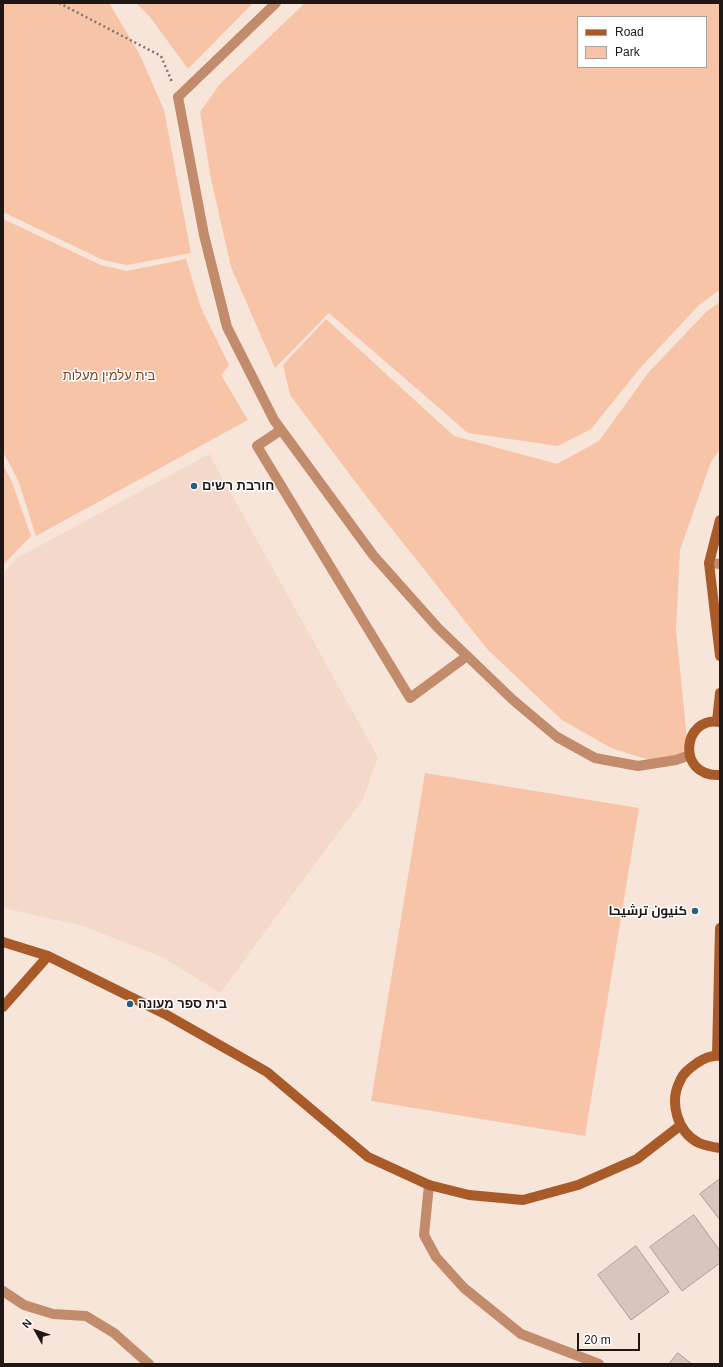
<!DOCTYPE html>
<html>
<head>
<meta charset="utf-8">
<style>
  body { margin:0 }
  #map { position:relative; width:723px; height:1367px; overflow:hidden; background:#f8e5da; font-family:Helvetica,sans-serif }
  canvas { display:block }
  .frame { position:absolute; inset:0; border:4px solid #1e1714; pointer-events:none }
  .legend { position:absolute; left:577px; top:16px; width:130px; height:52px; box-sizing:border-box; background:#fff; border:1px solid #a5a2a1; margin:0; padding:5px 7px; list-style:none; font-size:12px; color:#1e1714 }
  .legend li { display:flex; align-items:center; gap:8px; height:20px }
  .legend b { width:20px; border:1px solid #a5a2a1 }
  .north { position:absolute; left:16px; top:1311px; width:40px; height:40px; -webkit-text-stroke:3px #fff; paint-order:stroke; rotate:310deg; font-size:11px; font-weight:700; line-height:16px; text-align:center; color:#1e1714 }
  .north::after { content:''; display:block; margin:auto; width:14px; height:18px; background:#1e1714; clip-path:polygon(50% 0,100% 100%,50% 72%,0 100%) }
  .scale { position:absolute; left:577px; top:1333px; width:63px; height:18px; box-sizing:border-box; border:2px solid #1e1714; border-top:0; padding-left:5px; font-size:12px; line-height:14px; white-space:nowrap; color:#1e1714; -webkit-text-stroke:3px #fff; paint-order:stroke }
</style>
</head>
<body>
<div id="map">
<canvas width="723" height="1367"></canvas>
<div class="frame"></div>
<ul class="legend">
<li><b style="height:5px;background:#a85b29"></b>Road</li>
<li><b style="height:11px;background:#f7c4a8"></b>Park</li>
</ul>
<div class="north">N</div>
<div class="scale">20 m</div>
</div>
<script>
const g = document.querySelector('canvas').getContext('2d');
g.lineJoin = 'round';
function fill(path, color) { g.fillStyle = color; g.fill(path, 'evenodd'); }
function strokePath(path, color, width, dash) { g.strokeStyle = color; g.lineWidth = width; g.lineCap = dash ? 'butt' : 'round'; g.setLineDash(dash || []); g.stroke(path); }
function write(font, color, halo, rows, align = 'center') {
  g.font = font + ' Helvetica,Cairo,Heebo,sans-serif'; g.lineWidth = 3; g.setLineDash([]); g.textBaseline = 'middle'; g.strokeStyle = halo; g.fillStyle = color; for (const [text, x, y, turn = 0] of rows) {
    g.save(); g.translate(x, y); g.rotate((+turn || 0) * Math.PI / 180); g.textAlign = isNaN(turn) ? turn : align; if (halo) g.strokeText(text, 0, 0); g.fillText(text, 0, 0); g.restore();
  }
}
const built = new Path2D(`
  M209 454 378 757 363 799 220 993 164 958 83 926 3 908V574L17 558Z`);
const green = new Path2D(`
  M3 3H109L139 53 164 110 191 253 127 265 103 260 3 212Z
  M136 3H253L188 69 150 17Z
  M305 3H720V200L719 201 720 202V290L700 304 641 367 591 429 558 446 468 433 329 313 275 368 231 267 211 179 200 112 220 84ZM578 17H706V67H578Z
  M3 219 101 265 127 271 186 259 201 308 229 365 221 375 248 420 36 536 18 480 3 452Z
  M720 302V449L711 462 680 550 676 630 687 739 682 756 656 762 611 748 562 720 488 650 369 500 290 395 283 365 326 319 454 436 557 464 599 441 648 373 706 312Z
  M3 465 12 482 31 536 3 565Z
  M425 773 639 808 585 1136 371 1101Z`);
const building = new Path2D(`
  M720 1179V1220L700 1194Z
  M694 1215 720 1251V1263L682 1291 650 1247Z
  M636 1246 669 1292 631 1320 598 1275Z
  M678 1353 692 1364H669Z`);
const path = new Path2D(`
  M59 3 161 56 172 82`);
const lane = new Path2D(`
  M178 97 276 3
  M281 430 257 446 410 698 467 656
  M709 563 720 564
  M3 1291 24 1305 53 1314 86 1316 114 1333 149 1364`);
const street = new Path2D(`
  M178 97 204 235 227 327 274 420 373 555 438 628 513 700 557 737 595 758 638 766 676 760 690 755
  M429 1185 424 1235 436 1257 464 1288 521 1334 599 1364`);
const secondary = new Path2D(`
  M720 520 709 563 720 656
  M717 721 720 693
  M720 722C683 715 675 777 720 775
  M3 942 48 956 165 1014 267 1072 368 1157 429 1185 469 1195 523 1200 578 1185 637 1159 681 1125
  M3 1007 48 956
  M717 1055 720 928
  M720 1056C712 1055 703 1059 697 1063 690 1068 683 1073 680 1081 669 1102 677 1132 699 1143 706 1146 713 1147 720 1148`);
const markers = [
  [194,486,4,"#27607a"],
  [695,911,4,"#27607a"],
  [130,1004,4,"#27607a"]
];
const parkNames = [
  ["בית עלמין מעלות",109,376]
];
const poiNames = [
  ["חורבת רשים",202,486],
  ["كنيون ترشيحا",687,911,"right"],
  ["בית ספר מעונה",138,1004]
];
fill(built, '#f4d9cb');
fill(green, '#f7c4a8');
fill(building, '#d8c5bb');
strokePath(building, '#af9d93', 1);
strokePath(path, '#81756e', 2.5, [2, 3]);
strokePath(lane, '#c18b6c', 10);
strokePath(street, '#c18b6c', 10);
strokePath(secondary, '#a85b29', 10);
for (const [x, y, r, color] of markers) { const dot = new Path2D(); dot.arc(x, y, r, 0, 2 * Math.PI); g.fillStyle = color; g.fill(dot); strokePath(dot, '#fff', 1.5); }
write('13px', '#76411f', '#fff', parkNames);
write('bold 13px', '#1e1714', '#fff', poiNames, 'left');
</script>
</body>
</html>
